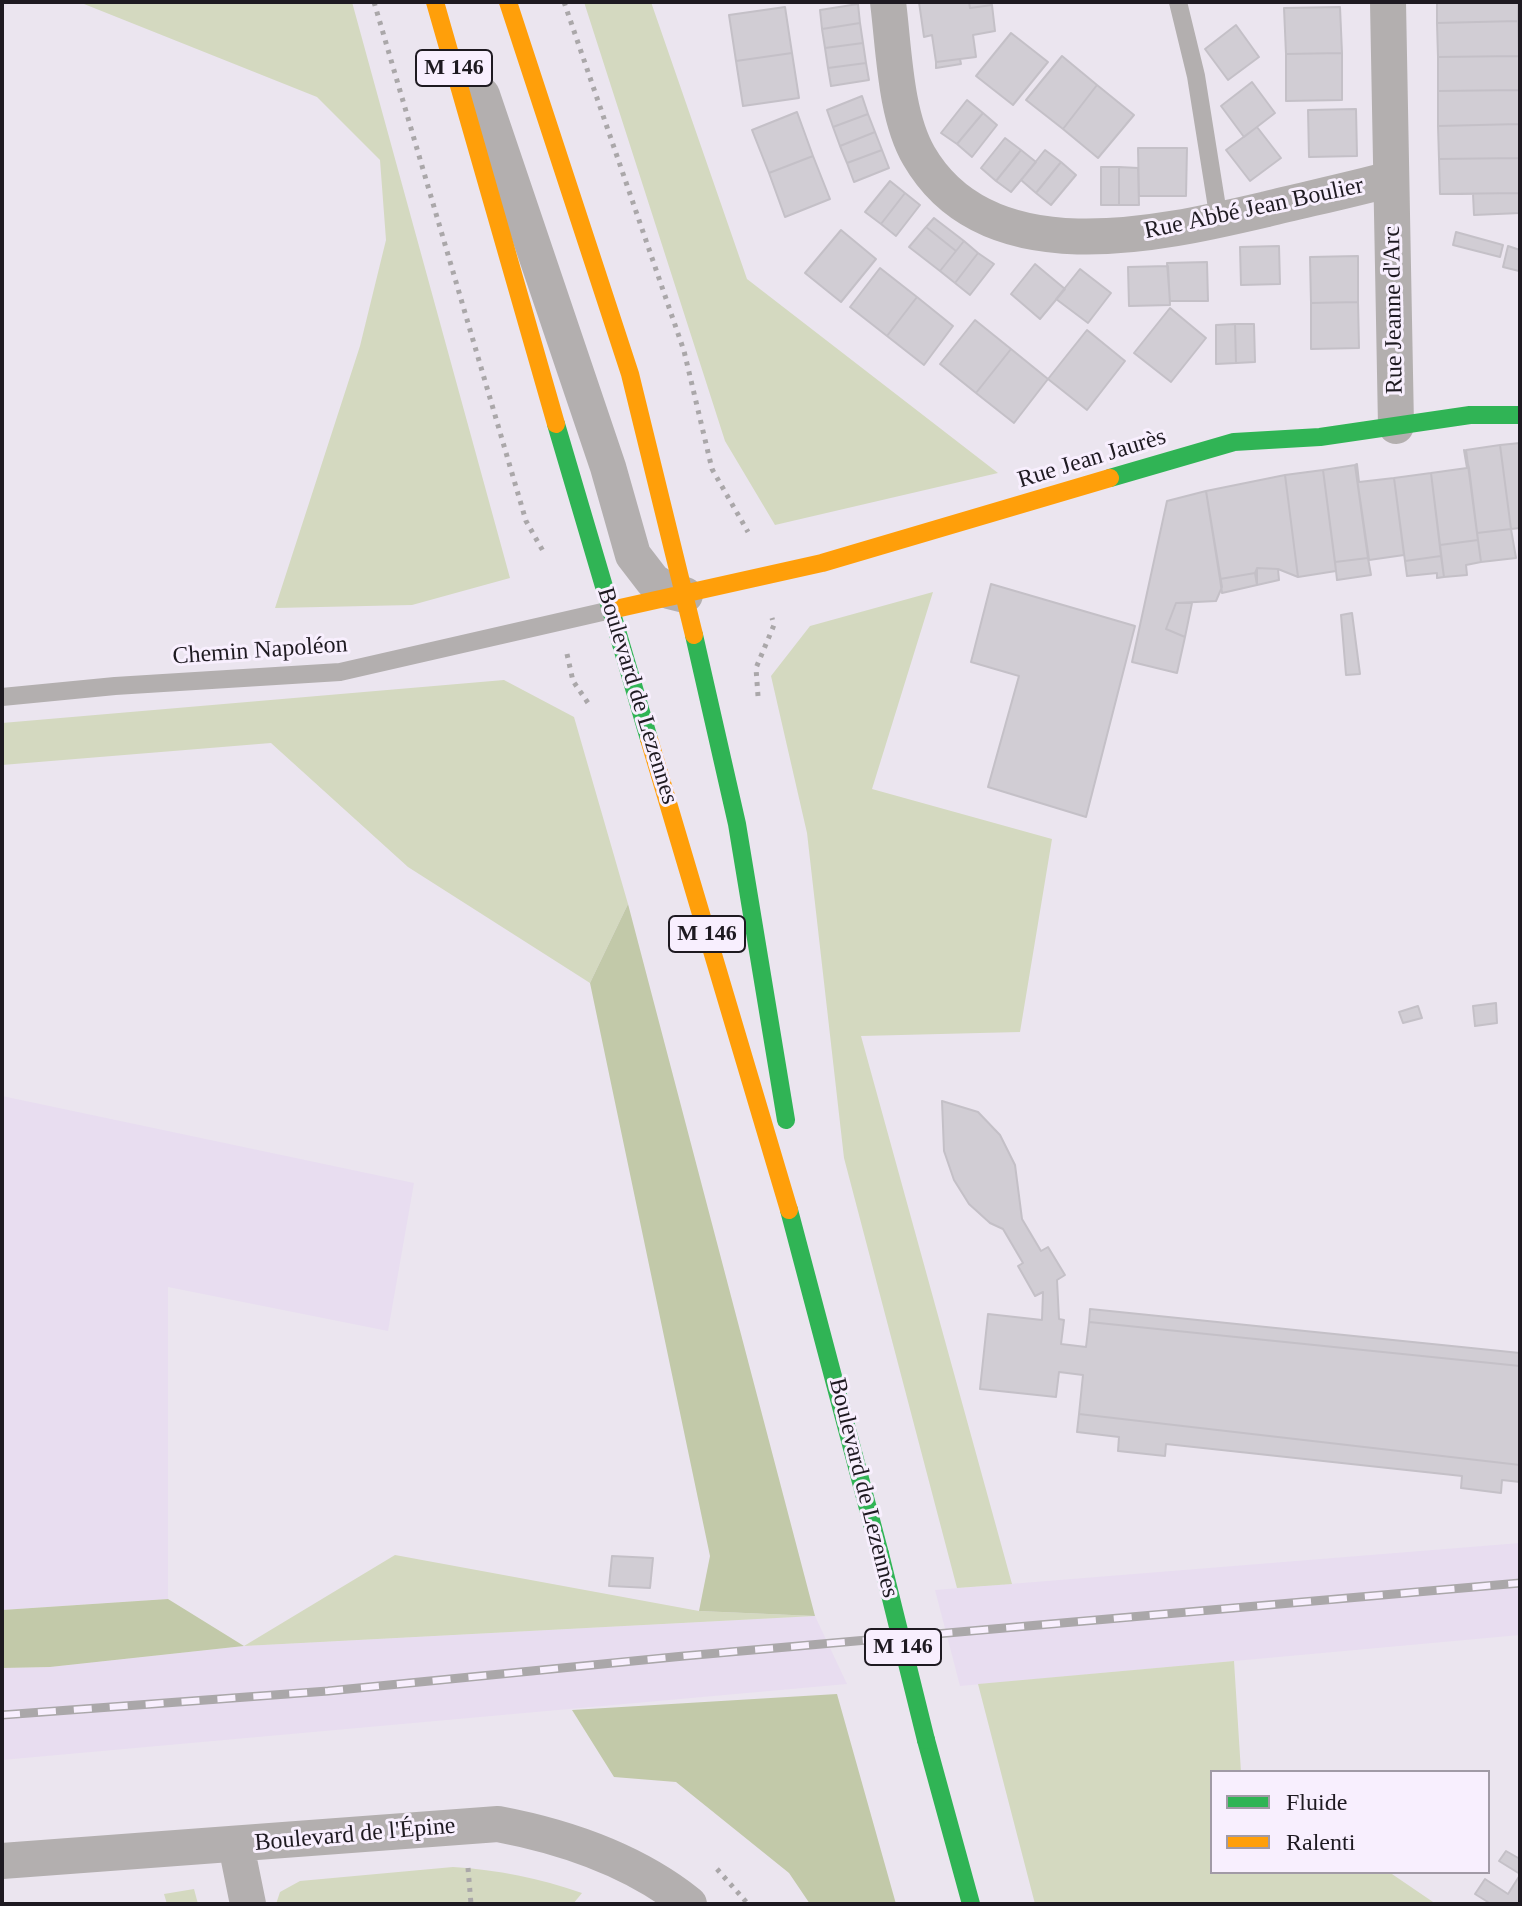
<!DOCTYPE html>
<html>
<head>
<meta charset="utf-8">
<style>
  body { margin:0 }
  #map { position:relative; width:1522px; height:1906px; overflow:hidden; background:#ebe5ef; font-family:"Times New Roman",serif }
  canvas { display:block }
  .frame { position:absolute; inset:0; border:4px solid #1e1a21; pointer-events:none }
  .legend { position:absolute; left:1210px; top:1770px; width:280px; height:104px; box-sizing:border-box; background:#f8effe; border:2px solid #a19aa6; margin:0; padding:10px 14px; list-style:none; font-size:24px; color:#1e1a21 }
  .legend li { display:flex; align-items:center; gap:16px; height:40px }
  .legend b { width:40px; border:2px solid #a19aa6 }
</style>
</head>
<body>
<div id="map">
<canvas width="1522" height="1906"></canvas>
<div class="frame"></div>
<ul class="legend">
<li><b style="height:10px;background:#30b455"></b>Fluide</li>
<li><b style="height:10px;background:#ff9f0a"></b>Ralenti</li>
</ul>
</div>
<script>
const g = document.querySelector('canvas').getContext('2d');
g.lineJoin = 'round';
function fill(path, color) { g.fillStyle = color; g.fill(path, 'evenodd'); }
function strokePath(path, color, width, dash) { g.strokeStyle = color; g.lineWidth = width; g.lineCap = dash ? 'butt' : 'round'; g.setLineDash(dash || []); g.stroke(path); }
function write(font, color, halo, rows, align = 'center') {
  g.font = font + ' "Times New Roman",serif'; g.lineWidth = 6; g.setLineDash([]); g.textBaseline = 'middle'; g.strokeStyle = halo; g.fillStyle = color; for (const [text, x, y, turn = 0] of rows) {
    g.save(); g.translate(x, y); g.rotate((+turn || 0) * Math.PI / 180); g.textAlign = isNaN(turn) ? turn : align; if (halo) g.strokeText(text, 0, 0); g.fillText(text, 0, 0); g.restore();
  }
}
const built = new Path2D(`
  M2 1096 414 1183 388 1331 168 1287V1599L2 1610Z
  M1520 1543V1635L960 1686 935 1590Z
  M815 1616 847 1684 2 1760V1668L50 1667 244 1646Z`);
const green = new Path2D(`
  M79 2H352L510 578 412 605 275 608 360 346 386 240 380 160 317 97Z
  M584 2H651L747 279 998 473 775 525 725 441Z
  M933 592 872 789 1052 839 1020 1032 861 1036 1012 1584 957 1588 844 1158 807 833 771 676 810 626Z
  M504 680 574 717 628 904 590 983 408 867 271 743 2 765V723Z
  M395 1555 699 1611 815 1616 244 1646Z
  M1234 1661 1241 1772H1212V1872H1389L1436 1904H1035L978 1684Z
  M453 1867C498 1870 539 1878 582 1893L573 1904H276L280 1892 300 1881Z
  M194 1889 198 1904H167L164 1894Z`);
const forest = new Path2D(`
  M628 904 815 1616 699 1611 710 1556 590 983Z
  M168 1599 244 1646 50 1667 2 1668V1610Z
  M837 1694 896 1904H810L789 1873 676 1782 614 1777 572 1710Z`);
const building = new Path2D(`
  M919 2H969L970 8 992 5 995 31 973 35 976 57 936 62 932 35 924 37Z
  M969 2H991L992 5 970 8Z
  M1437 2H1518V21L1437 23Z
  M858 4 860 23 822 29 820 10Z
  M785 7 792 53 736 61 729 15Z
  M1340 7 1342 53 1286 54 1284 8Z
  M1518 21 1519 56 1438 57 1437 23Z
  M860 23 863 43 825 48 822 29Z
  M1236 25 1259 57 1228 80 1205 49Z
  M1011 33 1048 62 1013 105 976 76Z
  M863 43 866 63 828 68 825 48Z
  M792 53 799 98 743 106 736 61Z
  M1342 53V100L1286 101V54Z
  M1062 56 1097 85 1063 129 1026 100Z
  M1519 56 1520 90 1438 91V57Z
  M960 59 961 64 936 68V62Z
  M866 63 869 80 831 86 828 68Z
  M1252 82 1275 113 1244 137 1221 106Z
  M1097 85 1134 115 1098 158 1063 129Z
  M1520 90V124L1438 126V91Z
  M862 96 868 114 833 127 827 110Z
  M967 100 983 113 957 144 941 133Z
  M1356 109 1357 156 1309 157 1308 110Z
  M797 112 813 156 769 173 752 130Z
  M983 113 997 125 972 157 957 144Z
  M868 114 875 132 840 146 833 127Z
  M1520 124V158L1439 159 1438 126Z
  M1257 127 1281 158 1250 181 1226 150Z
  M875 132 882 150 847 163 840 146Z
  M1005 138 1021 150 996 181 981 168Z
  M1138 148H1187L1186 196H1139Z
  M882 150 889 168 854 182 847 163Z
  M1021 150 1036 162 1011 192 996 181Z
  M1045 150 1061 162 1036 193 1021 180Z
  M813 156 830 199 785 217 769 173Z
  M1520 158V193L1440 194 1439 159Z
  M1061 162 1076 175 1051 205 1036 193Z
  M1101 167H1119V205H1101Z
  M1119 167 1138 168 1139 205H1119Z
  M890 181 905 193 881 224 865 212Z
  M905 193 920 205 896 236 881 224Z
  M1520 193V213L1474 215 1473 194H1440Z
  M934 218 964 241 956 251 926 227Z
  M926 227 956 251 940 271 909 247Z
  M841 230 876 259 841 302 805 273Z
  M1456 232 1503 245 1500 257 1453 245Z
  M964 241 978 253 955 283 940 271Z
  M1279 246 1280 284 1241 285 1240 247Z
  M1508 246 1520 250 1519 271 1503 267Z
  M978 253 994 264 970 295 955 283Z
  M1358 256V302L1311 303 1310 257Z
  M1207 262 1208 301H1170L1167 263Z
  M1035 264 1065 289 1040 319 1011 294Z
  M1168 266 1170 305 1129 306 1128 267Z
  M880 268 917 297 887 336 850 307Z
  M1080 269 1111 293 1088 323 1056 299Z
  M917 297 953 326 924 365 887 336Z
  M1358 302 1359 348 1311 349V303Z
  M1170 308 1206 338 1171 382 1134 353Z
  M975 320 1011 349 976 393 940 364Z
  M1235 324H1254L1255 362 1236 363Z
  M1235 324 1236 363 1216 364V325Z
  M1087 330 1125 361 1087 410 1048 379Z
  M1011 349 1048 379 1014 423 976 393Z
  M1520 443V528L1511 529 1500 445Z
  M1500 445 1511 529 1477 533 1466 450Z
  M1464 450 1469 468 1478 540 1440 545 1431 473 1467 468Z
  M1357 464 1359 482 1394 478 1404 555 1369 560 1355 465Z
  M1355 465 1368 558 1335 562 1323 470Z
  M1323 470 1336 571 1298 577 1285 475Z
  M1431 473 1441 556 1405 561 1394 478Z
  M1285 475 1298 577 1278 569 1257 568 1255 573 1220 579 1206 491Z
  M1206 491 1222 587 1216 601 1176 603 1166 629 1185 637 1177 673 1132 662 1167 501Z
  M1511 529 1516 558 1481 562 1477 533Z
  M1478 540 1481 562 1466 565 1467 575 1444 577 1440 545Z
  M1441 556 1444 577 1437 578V573L1407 576 1405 561Z
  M1368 558 1371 575 1337 580 1335 562Z
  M1257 568 1278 569 1279 580 1257 585Z
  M1255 573 1257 585 1222 593 1220 579Z
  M991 584 1135 626 1086 817 988 787 1019 676 971 662Z
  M1176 603H1192L1185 637 1166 629Z
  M1352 613 1360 674 1346 675 1341 615Z
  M1496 1003 1497 1023 1475 1026 1473 1006Z
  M1418 1006 1422 1018 1403 1023 1399 1012Z
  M942 1101 978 1112 1000 1135 1015 1165 1022 1219 1041 1251 1048 1247 1065 1275 1057 1280 1059 1319 1064 1320 1061 1344 1086 1347 1089 1322 1520 1366V1465L1079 1414 1083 1375 1059 1372 1056 1397 980 1389 988 1314 1042 1320 1043 1292 1035 1296 1018 1266 1023 1263 1003 1229 990 1223 969 1204 954 1180 944 1151Z
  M1090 1309 1520 1353V1366L1089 1322Z
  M1079 1414 1520 1465V1482L1502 1480 1501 1493 1461 1488 1462 1476 1166 1444 1165 1456 1118 1451 1119 1437 1077 1432Z
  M612 1556 653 1558 650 1588 609 1586Z
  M1506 1851 1520 1859V1874L1499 1861Z
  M1520 1875V1904H1491L1475 1894 1485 1879 1508 1894Z`);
const path = new Path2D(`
  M374 2 526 521 543 551
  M564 2 684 351 712 469 748 532
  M567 654 573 681 588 703
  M758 696 756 668 774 625 772 618
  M468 1868 471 1904
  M717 1869 748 1904`);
const lane = new Path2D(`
  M1178 2 1196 76 1219 220
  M2 697 115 686 340 672 611 610`);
const street = new Path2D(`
  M888 2C894 49 895 115 919 156 988 275 1160 234 1267 209 1308 199 1350 190 1391 179
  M1388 2 1396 426
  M482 95 608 467 633 555 653 581 669 591 685 595
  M236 1845 248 1904
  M2 1861 498 1824C567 1837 634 1860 689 1904`);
const fast = new Path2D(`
  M556 424 649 739
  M1110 478 1234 442 1320 437 1470 415H1520
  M694 635 737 824 786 1120
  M789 1210 880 1554
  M926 1740 971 1904`);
const slow = new Path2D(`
  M435 2 556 424
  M508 2 630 374 694 635
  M611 610 822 563 1110 478
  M649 739 789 1210`);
const rail = new Path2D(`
  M2 1715 328 1691 684 1656 1520 1583`);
const fastBridge = new Path2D(`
  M880 1554 926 1740`);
const shields = [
  [454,68,76],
  [707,934,76],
  [903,1647,76]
];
const shieldNames = [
  ["M 146",454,68],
  ["M 146",707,934],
  ["M 146",903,1647]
];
const streetNames = [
  ["Rue Abbé Jean Boulier",1254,209,-12],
  ["Rue Jeanne d'Arc",1394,310,-91],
  ["Rue Jean Jaurès",1092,459,-17],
  ["Chemin Napoléon",260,651,-4],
  ["Boulevard de Lezennes",637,696,73],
  ["Boulevard de Lezennes",863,1488,76],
  ["Boulevard de l'Épine",355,1835,-5]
];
fill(built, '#e8ddf0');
fill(green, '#d4d9c0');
fill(forest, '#c2c9a9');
fill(building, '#d1cdd4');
strokePath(building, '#c4c0c7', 2);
strokePath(path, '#aaa7a9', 5, [4, 6]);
strokePath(lane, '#b3afaf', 18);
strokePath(street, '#b3afaf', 36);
strokePath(fast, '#30b455', 18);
strokePath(slow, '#ff9f0a', 18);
strokePath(rail, '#aaa7a9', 9);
strokePath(rail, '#f8effe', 6, [18]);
strokePath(fastBridge, '#30b455', 18);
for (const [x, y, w] of shields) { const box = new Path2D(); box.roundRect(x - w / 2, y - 18, w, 36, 6); g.fillStyle = '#f8effe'; g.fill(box); strokePath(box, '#1e1a21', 2); }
write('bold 22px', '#1e1a21', null, shieldNames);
write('24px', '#1e1a21', '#f8effe', streetNames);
</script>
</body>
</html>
